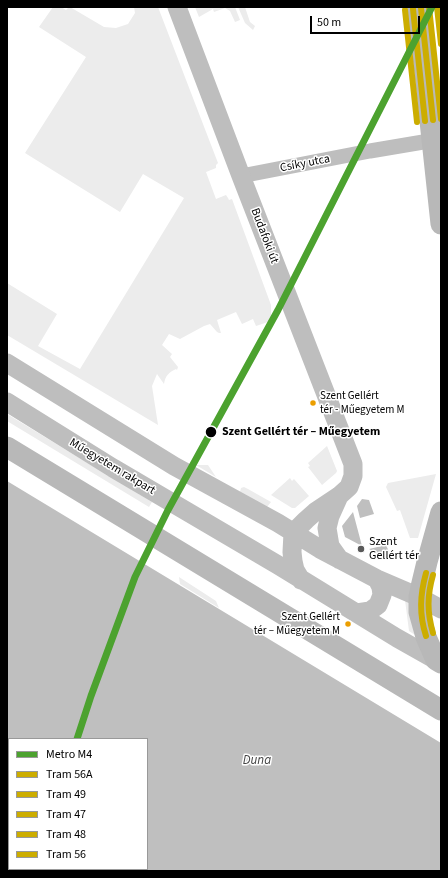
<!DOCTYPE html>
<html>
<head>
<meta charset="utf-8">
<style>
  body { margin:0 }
  #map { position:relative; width:448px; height:878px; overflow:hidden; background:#fff; font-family:"Source Sans 3",sans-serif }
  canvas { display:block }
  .frame { position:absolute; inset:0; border:8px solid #000; pointer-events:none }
  .legend { position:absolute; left:8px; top:738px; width:140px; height:132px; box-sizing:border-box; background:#fff; border:1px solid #999; margin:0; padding:5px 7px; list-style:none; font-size:12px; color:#000 }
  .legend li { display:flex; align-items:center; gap:8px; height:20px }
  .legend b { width:20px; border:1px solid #999 }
  .scale { position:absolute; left:310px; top:16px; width:110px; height:18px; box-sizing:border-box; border:2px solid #000; border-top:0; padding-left:5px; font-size:12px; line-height:14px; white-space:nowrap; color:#000; -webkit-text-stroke:3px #fff; paint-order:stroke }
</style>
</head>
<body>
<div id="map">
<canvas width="448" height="878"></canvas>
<div class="frame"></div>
<ul class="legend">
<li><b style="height:5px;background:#4ca22f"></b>Metro M4</li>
<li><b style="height:5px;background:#ccad00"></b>Tram 56A</li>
<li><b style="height:5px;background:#ccad00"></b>Tram 49</li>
<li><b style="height:5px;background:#ccad00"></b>Tram 47</li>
<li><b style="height:5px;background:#ccad00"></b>Tram 48</li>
<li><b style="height:5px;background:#ccad00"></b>Tram 56</li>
</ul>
<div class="scale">50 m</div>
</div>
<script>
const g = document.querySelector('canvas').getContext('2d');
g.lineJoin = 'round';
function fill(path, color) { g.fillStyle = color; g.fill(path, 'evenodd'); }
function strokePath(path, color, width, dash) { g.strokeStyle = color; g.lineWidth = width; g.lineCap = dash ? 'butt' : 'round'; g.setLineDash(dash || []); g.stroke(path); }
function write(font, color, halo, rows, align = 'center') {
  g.font = font + ' "Source Sans 3",sans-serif'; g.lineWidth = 3; g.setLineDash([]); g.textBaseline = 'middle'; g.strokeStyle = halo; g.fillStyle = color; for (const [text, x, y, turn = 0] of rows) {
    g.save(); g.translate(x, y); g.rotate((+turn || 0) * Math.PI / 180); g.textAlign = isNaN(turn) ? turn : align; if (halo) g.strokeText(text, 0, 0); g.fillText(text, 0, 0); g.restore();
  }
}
const green = new Path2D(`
  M53 7H61L66 10 69 7H70L104 27 116 28 128 24 135 13 134 7H158L218 163 216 165V168L206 172 216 199 226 195 228 198 229 200 232 199 271 305V321L256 326 253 319 242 324 236 312 217 320 221 333H219L217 332 210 324 204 326 180 339 169 334 162 345 172 354 170 357 178 367 177 370 176 369C169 372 165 376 164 384L157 374 152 386 158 425 7 335V283L57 314 38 346 80 369 184 198 143 174 120 212 25 153 86 57 39 27Z
  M195 7H235L240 20 235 22 230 11 225 8 214 12 213 9 199 17Z
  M238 7H245L250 22 255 26 253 30 245 23Z
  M7 414 152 502 149 507 7 421Z
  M327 446 337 471 336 473 322 485 308 467 310 466 308 463Z
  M196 465H208L216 477Z
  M436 474 418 538H410L400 510 397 511 386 487 388 483Z
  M290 478 292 481 294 479 309 496 295 508H292L271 495Z
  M244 487 248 489 271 502 267 507 240 492 241 488Z
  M179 577 216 601 219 608 180 584Z
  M405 600 409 602 415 635 409 631Z`);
const water = new Path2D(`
  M7 481 441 743V871H7ZM9 739H147V869H9Z
  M362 499 369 500 374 514 360 518 357 506Z
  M353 512 362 546 345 537 342 526Z
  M386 545 390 554 385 558 369 549Z`);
const minor = new Path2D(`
  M241 176 370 151 441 139`);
const tertiary = new Path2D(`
  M177 7 241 176 353 464V476L349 487 339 496 315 512 306 520 293 533 292 552 293 561 295 570 301 580
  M7 363 174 466 278 523 320 549 377 579 419 597 441 609
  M7 402 113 468 278 565 397 638 436 660
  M339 496 330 516 327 528 330 546 340 560
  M357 613 370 611 378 605 382 595 381 587 377 579`);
const secondary = new Path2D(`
  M417 7 424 65 441 224
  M7 447 441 710
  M441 512 427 562 421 587 419 597V612L426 637 436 660 441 663`);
const tram1 = new Path2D(`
  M429 7 441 119`);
const tram2 = new Path2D(`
  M421 8 433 120
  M433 575C427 596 427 612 433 633`);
const tram3 = new Path2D(`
  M437 7 441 44`);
const tram4 = new Path2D(`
  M413 9 425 121
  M426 573C420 595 419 614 426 636`);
const tram5 = new Path2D(`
  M405 10 417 122`);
const metro1 = new Path2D(`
  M77 739 91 696 135 577 168 510 278 310 432 7`);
const markers = [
  [313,403,3.5,"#eb9e00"],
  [211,432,6,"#000"],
  [361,549,4,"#595959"],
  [348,624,3.5,"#eb9e00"]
];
const busNames = [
  ["Szent Gellért",320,397],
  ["tér - Műegyetem M",320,411],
  ["Szent Gellért",340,618,"right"],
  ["tér – Műegyetem M",340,632,"right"]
];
const streetNames = [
  ["Csíky utca",305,164,-11],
  ["Budafoki út",264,236,69],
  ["Műegyetem rakpart",112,467,31]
];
const stopNames = [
  ["Szent Gellért tér – Műegyetem",222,432]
];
const poiNames = [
  ["Szent",369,542],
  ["Gellért tér",369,556]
];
const waterNames = [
  ["Duna",257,761]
];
fill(green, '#ececec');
fill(water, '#bfbfbf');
strokePath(minor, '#bebebe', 15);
strokePath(tertiary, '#bebebe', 19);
strokePath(secondary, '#b8b8b8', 21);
strokePath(tram1, '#ccad00', 6);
strokePath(tram2, '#ccad00', 6);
strokePath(tram3, '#ccad00', 6);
strokePath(tram4, '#ccad00', 6);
strokePath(tram5, '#ccad00', 6);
strokePath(metro1, '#4ca22f', 7);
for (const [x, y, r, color] of markers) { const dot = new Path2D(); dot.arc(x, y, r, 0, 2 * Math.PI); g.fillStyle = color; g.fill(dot); strokePath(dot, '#fff', 1.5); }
write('11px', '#000', '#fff', busNames, 'left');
write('12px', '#000', '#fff', streetNames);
write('bold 12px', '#000', '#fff', stopNames, 'left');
write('12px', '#000', '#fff', poiNames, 'left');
write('italic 13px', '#444', '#fff', waterNames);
</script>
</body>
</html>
